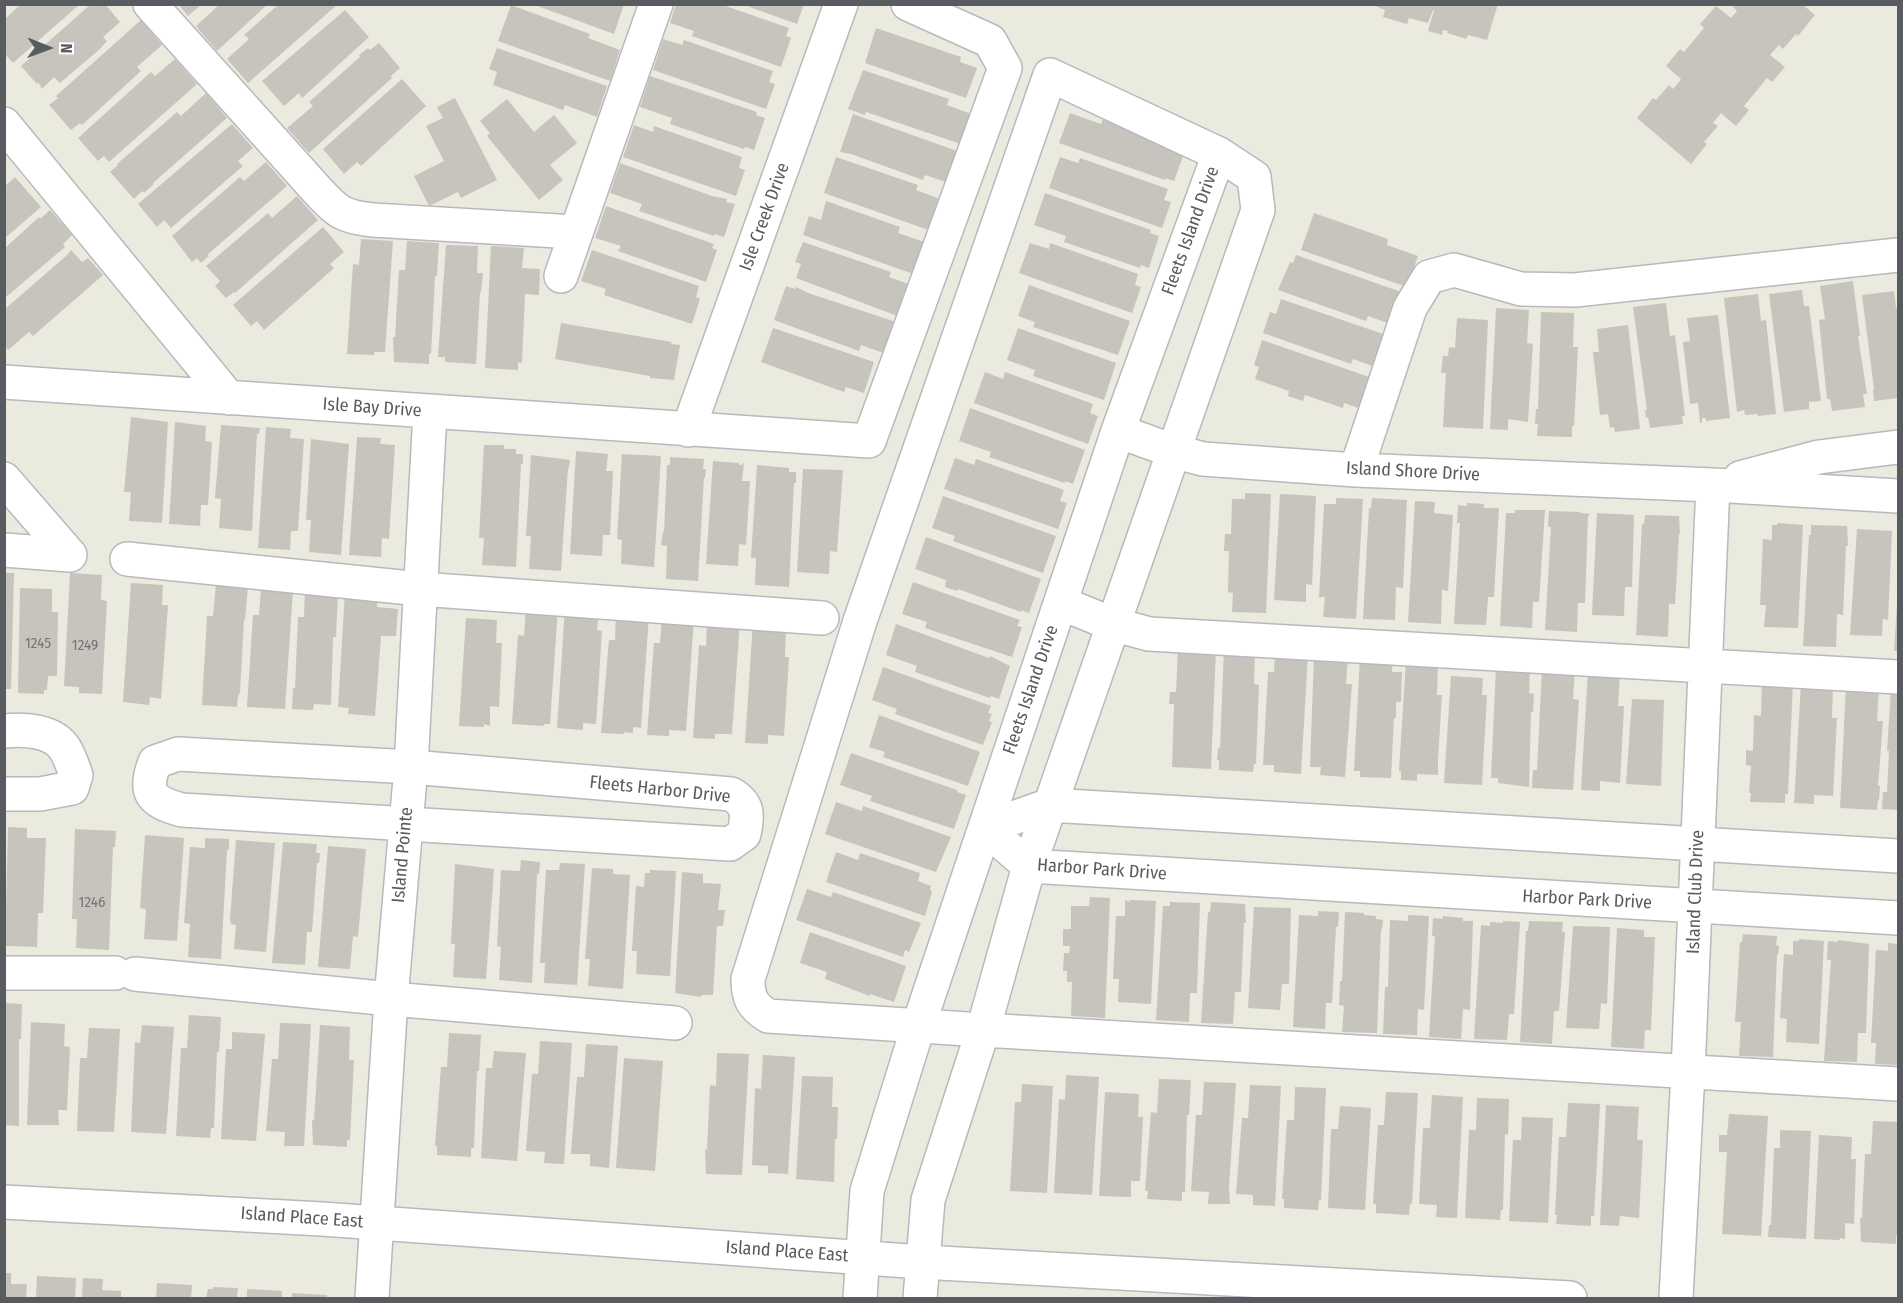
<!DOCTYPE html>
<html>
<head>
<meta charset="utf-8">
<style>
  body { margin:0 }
  #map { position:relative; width:1903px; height:1303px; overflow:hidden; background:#ebeadf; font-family:"Fira Sans Condensed",sans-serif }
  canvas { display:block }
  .frame { position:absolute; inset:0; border:6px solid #585b60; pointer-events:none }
  .north { position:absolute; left:18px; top:18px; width:60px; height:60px; -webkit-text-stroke:4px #fff; paint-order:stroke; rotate:91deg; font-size:16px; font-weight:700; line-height:24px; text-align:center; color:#585b60 }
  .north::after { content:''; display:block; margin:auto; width:21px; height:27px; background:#585b60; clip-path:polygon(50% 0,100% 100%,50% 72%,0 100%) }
</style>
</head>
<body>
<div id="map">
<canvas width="1903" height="1303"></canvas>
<div class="frame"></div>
<div class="north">N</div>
</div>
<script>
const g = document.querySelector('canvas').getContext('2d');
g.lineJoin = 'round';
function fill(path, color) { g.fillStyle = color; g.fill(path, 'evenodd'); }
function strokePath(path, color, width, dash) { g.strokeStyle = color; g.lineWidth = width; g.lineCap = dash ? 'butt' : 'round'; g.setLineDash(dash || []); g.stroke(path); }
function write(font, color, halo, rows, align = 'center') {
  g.font = font + ' "Fira Sans Condensed",sans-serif'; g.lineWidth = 5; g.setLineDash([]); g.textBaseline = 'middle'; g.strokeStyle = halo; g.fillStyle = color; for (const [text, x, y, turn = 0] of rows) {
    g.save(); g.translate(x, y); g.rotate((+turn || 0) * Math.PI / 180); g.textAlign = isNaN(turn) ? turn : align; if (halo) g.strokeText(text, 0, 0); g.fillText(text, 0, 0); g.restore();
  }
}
const building = new Path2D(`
  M21 4H80L13 63 4 53 5 19Z
  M91 4H105L120 22 103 37 107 41 100 49 60 83 54 77 42 89 38 82 37 84 21 66Z
  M178 4H202L188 16Z
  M220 4H268L217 51 196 26Z
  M279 4H338L248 83 227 59 249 39 244 35Z
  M532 4H624L614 34Z
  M676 4H720L789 28 786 36 791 38 781 67 692 36 694 31 670 23Z
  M741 4H804L797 24Z
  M1370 4H1498L1487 40 1468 35 1466 39 1447 33 1448 31 1443 30 1442 35 1428 31 1434 10H1433L1428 23 1409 18 1407 24 1383 17 1385 10Z
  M1736 4H1802L1815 15 1798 36 1796 34 1783 49 1779 45 1770 55 1785 67 1772 82 1767 78 1744 106 1749 110 1736 126 1721 113 1713 123 1718 126 1704 142 1707 144 1691 164 1637 118 1653 98 1656 100 1669 85 1673 89 1681 79 1666 66 1680 49 1684 52 1704 28 1700 24 1716 6 1731 18 1737 11 1733 7Z
  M511 5 590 34 588 38 620 50 610 81 498 41Z
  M345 10 369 37 302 98 299 93 284 106 262 81Z
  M141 20 162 45 137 67 141 71 82 125 80 123 71 130 49 105 58 98 56 96Z
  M876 28 961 57 960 62 977 68 966 98 865 63Z
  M663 39 682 45 684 40 773 71 769 82 775 84 766 109 653 70Z
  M379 43 400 68 391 76 392 78 309 153 287 128 313 106 309 102 360 57 359 55 368 48 370 50Z
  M497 48 607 86 597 117 565 105 563 110 493 85 497 72 489 69Z
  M175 59 197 84 109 162 104 156 98 161 78 138 151 72 155 76Z
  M863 70 949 99 947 105 974 115 964 145 866 112 865 115 848 109Z
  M650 76 757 112 756 115 765 118 754 150 745 147 744 149 670 124 672 118 640 107Z
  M402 79 426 106 361 166 357 162 344 174 323 149Z
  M206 93 227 118 153 183 154 184 144 193 142 191 134 199 110 172 118 165 117 164 177 112 181 116Z
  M455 98 497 180 461 198 458 192 429 206 414 176 444 161 426 126 443 118 437 107Z
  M507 99 534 132 554 115 577 143 550 165 563 180 539 200 487 136 490 133 480 121Z
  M1070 113 1101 124 1103 119 1186 148 1174 181 1165 178V180L1059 143Z
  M853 114 960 152 949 183 925 175 923 180 851 154 840 152Z
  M232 124 253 148 238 161 243 166 171 228 164 220 157 227 138 204Z
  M634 125 653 132 654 126 742 157 739 168 745 170 736 196 623 157Z
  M836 157 918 185 916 190 945 201 934 232 824 193Z
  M1060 157 1078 163 1080 158 1168 189 1164 200 1171 202 1162 228 1049 188Z
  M266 162 287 186 207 255 209 256 201 263 197 258 192 262 172 236 240 177 244 181Z
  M620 163 712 196 727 199 726 202 735 204 724 237 715 234 714 236 639 211 642 204 610 193Z
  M15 177 41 207 4 239V187Z
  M1045 193 1151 230 1150 233 1159 236 1149 268 1141 265 1140 268 1064 242 1066 236 1034 225Z
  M297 196 318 220 235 293 234 292 226 298 215 286 220 281 206 266 268 213 272 218Z
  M826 201 900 227 898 233 930 244 919 276 803 235 809 216 821 220Z
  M606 206 714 244 712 248 717 250 706 282 618 251 621 246 595 238Z
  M50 210 72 235 63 244 65 247 6 297 4 249 39 217 40 219Z
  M1314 213 1388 239 1387 245 1418 256 1407 287 1301 250Z
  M323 227 344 252 330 264 334 268 264 330 257 321 251 326 233 305Z
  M361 239 393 241 385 352H374V355L347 354 353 264 359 265Z
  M407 241 439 243 437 276H435L431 354H429V364L394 362 393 337H395L399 270H405Z
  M803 242 891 272 889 277 914 286 903 318 796 278 801 264 795 262Z
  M1030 243 1049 249 1050 243 1138 274 1135 285 1141 287 1132 313 1019 273Z
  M446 245 478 246 477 273H483L481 292H480L476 364 445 362V357H438Z
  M491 246 524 248 522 268 540 269 539 295 525 294 522 363 518 362V370L485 368Z
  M71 250 82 262 88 258 103 275 33 336 29 332 8 350 5 346V309L66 256Z
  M592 250 699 286 696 297 700 299 692 324 604 295 606 289 581 281Z
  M1296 255 1404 293 1393 325 1368 316 1366 321 1278 290 1290 262 1293 263Z
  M1853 281 1860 336H1858L1867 394H1863L1865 407 1832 411 1830 399H1827L1819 320 1825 319 1820 286Z
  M1029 285 1130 321 1118 355 1033 327 1035 322 1018 316Z
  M786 286 795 289 796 287 808 293 902 324 892 356 861 345 859 351 774 320Z
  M1802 290 1804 306H1809L1821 401 1809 402V409L1784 412 1769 294Z
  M1894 291 1896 308H1898V398L1874 401 1873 389H1874L1862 295Z
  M1758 294 1761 321 1766 320 1776 414 1758 416V414L1745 415 1744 410 1737 412 1724 298Z
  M1281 299 1389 336 1378 368 1353 359 1351 364 1263 333 1270 312 1276 314Z
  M1666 303 1670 336 1675 335 1685 416H1682L1683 424 1650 428 1648 417 1646 418 1645 410H1647L1633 307Z
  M1496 308 1529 310 1527 343 1533 344 1528 422 1508 419V430L1490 429Z
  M1541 312 1574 313 1573 347H1578L1574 426H1572V437L1537 436 1538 424H1535L1536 409H1538Z
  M1718 315 1730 418 1706 421V418H1702V423H1700L1698 403 1690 404 1683 342 1690 341 1687 318Z
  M1457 318 1488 320 1483 429 1443 427 1446 373H1441L1443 356H1448L1449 347 1455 348Z
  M561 323 672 342 671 344 680 345 674 380 650 378V376L555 359Z
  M1628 325 1640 429 1615 432 1614 427 1610 428 1608 414 1600 415 1593 352H1599L1597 329Z
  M773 328 874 362 864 393 846 387 844 392 761 362Z
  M1018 328 1116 363 1104 400 1033 376 1035 370 1007 360Z
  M1262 340 1375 379 1364 410 1344 403 1343 408 1305 395 1303 401 1288 396 1289 391 1255 379 1259 367 1254 365Z
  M985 372 1003 379 1005 372 1093 404 1090 413 1098 416 1088 444 974 403Z
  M970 408 1085 450 1073 484 1065 481V483L989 457 991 452 959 441Z
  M131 417 168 422 162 523 129 521 131 492H124Z
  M175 422 206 426 205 441 212 442 208 505H201L200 526 169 524Z
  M221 425 260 428 259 434H257L252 531 219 528 221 499 215 498Z
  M266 427 291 429 290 438 304 439 298 531H291L290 550 258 548Z
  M357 437 381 438 380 444 395 445 389 539 382 538 381 557 349 555Z
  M311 439 349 444 341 555 309 552 311 520H306Z
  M484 445H504V449H516V454H523V464H521L516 567 482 565 484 538H479Z
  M576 451 608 454 606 471H613L610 535H603L602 556 570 554Z
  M622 454 661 456 654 567 621 564 622 540 617 539Z
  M531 455 570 460 569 468H568L561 571 529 569 531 536H526Z
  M670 457 704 459 703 469H706L705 478H704L698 581 666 579 667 546 661 545 663 532H664L667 465H670Z
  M955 458 974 465 976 459 1064 490 1060 501 1067 503 1058 529 944 489Z
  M713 461 739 463V465H742L744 462 742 481H750L746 545 739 544 738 566 706 564Z
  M757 465 789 468V472H796V483H794L789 587 755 585 756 558H751Z
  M803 469 843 470 837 552 830 551 829 574 797 572Z
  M1245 493 1271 494 1266 613 1232 612 1233 593 1228 592 1229 551H1224L1225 534H1231L1232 499H1245Z
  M1280 494 1316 496 1312 585 1306 584V602L1274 600Z
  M943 496 1056 536 1043 573 953 541 955 536 932 528Z
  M1336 498 1363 499 1356 619 1323 617 1325 597H1319L1324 504H1336Z
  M1372 498 1407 500 1403 588 1396 587 1395 620 1363 619 1369 508H1371Z
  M1415 501 1435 502 1434 513 1453 515 1448 591 1442 590 1441 624 1408 622Z
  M1467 503 1484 504V508H1499L1494 597H1488L1486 625 1454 624 1460 523H1457L1458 505 1467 506Z
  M1515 510H1545L1539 602H1533L1532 628 1500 626 1506 513H1515Z
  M1549 511 1580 512V513L1590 514 1588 516 1585 603H1578L1577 632 1545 630 1551 527H1548Z
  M1597 513 1634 515 1632 587H1625L1624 616 1592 615Z
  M1645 515 1679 516 1680 534H1679L1675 604H1669L1668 637 1636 635 1642 524H1644Z
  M1778 523 1803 525 1798 628 1764 627 1766 605H1760L1763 539 1772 540V525H1777Z
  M1811 525 1847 526 1848 546H1846L1843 615 1837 614 1836 647 1803 646 1809 535H1811Z
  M1857 529 1892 531 1888 620 1883 619 1882 636 1850 635Z
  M926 537 1041 579 1029 613 1021 610V612L958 589 957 591 945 587 946 580 915 569Z
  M4 573H14L11 689H4Z
  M70 573 102 575 101 600 107 601 102 694 79 693V687L64 686Z
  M913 582 1020 620 1017 626 1022 627 1012 657 925 628 927 622 902 614Z
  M131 583 163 585 162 605H168L161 699 150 697 149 705 123 702Z
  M216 583 248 585 245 620 244 619 240 693 238 696 237 707 202 705 207 616H213Z
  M20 588 52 589V612H58L57 676H48L47 690H44V694L18 693Z
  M261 588 293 590 285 709 247 707 253 615H259Z
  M305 591 338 593 336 637H333L331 705 314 704 313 710 292 709 293 688H295L298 617H304Z
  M345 592 378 594 377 607 398 609 396 636H381L375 716 348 714 349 708 338 707Z
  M1897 604H1898V651H1894Z
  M526 606 558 608 550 724H544V726L512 724 518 635 524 636Z
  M565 608 599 610 597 630 602 631 596 724 583 723V730L557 728Z
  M616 613 649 615 641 728 633 727V733L624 732V734L601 733 609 640H615Z
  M662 617 694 619 686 731 669 730V736L647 735 654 643H660Z
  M466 618 497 620 496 643H502L499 707 490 706V726L484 724V727L459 726Z
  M707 619 740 622 732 734H715V739L693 738 699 645 706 646Z
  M753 621 786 623 785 657H789L784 736 768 735V744L745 743Z
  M896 624 989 658 990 656 1010 666 999 699 991 696 990 698 915 672 917 666 886 655Z
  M1178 648 1216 650 1211 769 1172 767 1174 704H1169L1170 692H1176Z
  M1224 649 1255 651 1254 684 1259 685 1256 764H1254L1253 772 1219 770V760H1217L1218 748H1220Z
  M1275 653 1308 654 1301 774 1274 772V765H1263L1268 672H1274Z
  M1314 655 1348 657 1346 684H1352L1345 777 1320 775 1321 767H1310Z
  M1360 657 1393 659 1392 672H1402L1401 702H1396V718H1394L1391 778 1360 777V771H1354Z
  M1406 660 1438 661 1437 695H1442L1438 759V775L1417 774V781L1401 780V771H1399Z
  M1496 665 1530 667 1529 693 1534 694 1533 712H1531L1529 787 1498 783V778H1491Z
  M883 667 991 706 988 713 992 714 989 721 992 722 983 745 895 714 897 709 872 700Z
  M1542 668 1575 670 1573 699 1579 700 1573 790 1532 788 1533 770H1537Z
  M1588 671 1620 672 1618 706H1624L1620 783 1600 781V791L1581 790Z
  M1451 676 1483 678 1482 695H1487L1482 785 1444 783Z
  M1762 682 1793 683 1788 794H1785V803L1750 802 1751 793H1749L1751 766 1746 765V750L1753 751 1754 715 1761 716Z
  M1801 683 1833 685 1832 718H1837L1833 796 1814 795V804L1794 803Z
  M1846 685 1879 687 1877 721H1883L1878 786H1880L1879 800H1878L1877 810 1840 808Z
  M1891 688 1898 689V810L1882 809 1883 792H1887L1889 751H1887Z
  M1632 699 1664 700 1661 786 1626 784Z
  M879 715 980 752 968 786 883 757 885 752 869 747Z
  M851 753 957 790V792L966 795 954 829 870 801 872 796 840 785Z
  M836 802 862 811 863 806 951 837 936 872 825 834Z
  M8 827 27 828V838H46L43 913H38L37 947 5 946Z
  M75 829 116 831 115 847H113L109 950 76 948 77 919H72Z
  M145 835 184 838 177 941 144 939 146 909 140 908Z
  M205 838 229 839V850H227L221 959 188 957 190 924 184 923 190 847 205 848Z
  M236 840 275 843 266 952 234 949 236 925 231 924 230 919Z
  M283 842 317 844 316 853H320L319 863H317L312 932H307L305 965 272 963Z
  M328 846 366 849 358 937 353 936 350 969 318 967Z
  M836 852 858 860 860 853 920 873 918 881 931 886 930 890 932 892 925 916 826 882Z
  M521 860 540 862 539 874H537L532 983 499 980 501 947 497 946 501 870 520 871Z
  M560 863 585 864 577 985 544 983 545 963H540L546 870H559Z
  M455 864 494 869 486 979 453 977 455 944H451Z
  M592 868 613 869V874L630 875 623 989 588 986 590 959H585Z
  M650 870 676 871 670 976 636 974 637 951H632L636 886 644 887 645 873H650Z
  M682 872 703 874V883L721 884 718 910H725L723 926H717L713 995H701V997L675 993Z
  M807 889 831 897 833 892 921 923 909 952 905 950 903 957 796 920Z
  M1090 897 1110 898 1105 1018 1071 1016 1072 982H1067V971H1063L1064 953H1069L1070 946H1063V929H1071V906H1089Z
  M1125 900 1130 902V900L1156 901 1151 1004 1118 1002 1119 979H1113L1116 916H1125Z
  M1170 902 1200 903 1197 993H1190L1189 1022 1156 1020 1163 906H1170Z
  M1211 902 1245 904 1246 923H1244L1241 992H1235L1233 1024 1201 1023 1208 912H1210Z
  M1254 907 1291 908 1289 984H1282L1280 1010 1248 1008Z
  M1318 911 1339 912 1338 927H1336L1332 1003H1326L1325 1029 1293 1027 1299 915 1318 916Z
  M1345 912 1364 913V915L1376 916V919L1383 920 1382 929H1381L1377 1033 1342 1032 1344 1006 1339 1005 1340 981H1342Z
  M1408 915 1429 916 1424 1010 1418 1009 1417 1035 1383 1034 1385 987H1388L1390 920 1408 921Z
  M1443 916 1463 918V921H1473L1470 1010 1463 1009 1461 1039 1429 1037 1435 936H1432L1433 918 1443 919Z
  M1503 921 1520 922 1514 1014H1509L1507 1040 1474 1039 1481 925 1490 926V922L1503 923Z
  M1529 921 1563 922 1562 932H1565L1559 1011H1554L1552 1044 1520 1042 1526 931H1528Z
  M1573 926 1610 927 1607 1004 1601 1003 1599 1029 1566 1028Z
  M1617 928 1644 930V937H1655L1651 1030H1645L1644 1049 1611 1047Z
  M810 932 906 966 894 1002 870 994V996L825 979 827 972 800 963Z
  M1743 934 1777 936 1776 945 1779 946 1778 955H1777L1773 1057 1739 1056 1741 1022H1735L1740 942H1742Z
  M1799 939 1824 941 1819 1044 1786 1042 1787 1019 1780 1018 1784 954 1793 955V941H1799Z
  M1838 940 1869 944 1866 1033H1858L1857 1062 1824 1061 1831 960H1827L1828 941 1838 942Z
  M1888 943 1898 944V1065L1875 1064 1876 1043H1871L1876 950 1888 951Z
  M4 1003 22 1004 21 1039H19V1126L4 1125Z
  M189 1015 221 1017 219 1052H217L214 1128H211L210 1138 176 1136 181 1048H187Z
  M31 1022 65 1024 64 1046 70 1047 67 1110H58L59 1125H27Z
  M280 1023 311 1024 304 1146H284L285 1132 266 1131 272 1059H278Z
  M142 1025 174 1027 166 1134 131 1132 135 1042 140 1043Z
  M320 1025 350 1027 349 1060H354L350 1140H347V1147L313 1145 312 1120H314Z
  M89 1028 120 1029 114 1132 77 1131 80 1058H87Z
  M232 1032 265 1034 256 1141 221 1139 226 1049H232Z
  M449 1033 481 1035 479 1071H477L474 1148H471V1157L437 1155V1146H435L441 1067H447Z
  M540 1041 572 1043 564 1164 544 1163 545 1152 526 1151 532 1074H538Z
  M586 1044 618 1046 609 1168 590 1166V1154H571L577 1077H584Z
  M494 1051 526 1053 517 1161 481 1158 486 1068H492Z
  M717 1053 749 1054 742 1175 706 1174 705 1149 707 1150 710 1085 716 1086Z
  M763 1055 795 1057 788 1174 768 1173V1166L752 1165 755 1088 761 1089Z
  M624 1058 663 1061 655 1171 616 1168Z
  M1066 1075 1099 1077 1092 1195 1054 1193 1059 1099 1065 1100Z
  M802 1076 833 1077 832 1107H838L837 1139H835L834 1182 796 1179Z
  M1159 1079 1191 1080 1189 1115H1187L1185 1192H1182V1201L1147 1199 1148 1191H1145L1151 1112 1157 1113Z
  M1204 1082 1236 1083 1229 1187 1230 1204H1208L1209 1192 1191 1191 1196 1115H1202Z
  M1022 1084 1053 1086 1047 1193 1010 1191 1015 1102H1021Z
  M1250 1085 1281 1086 1275 1206 1253 1205V1195L1236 1194 1242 1118H1248Z
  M1295 1087 1326 1088 1321 1200H1319L1318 1210 1284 1208V1199H1282L1287 1120H1294Z
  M1105 1092 1139 1094 1138 1117H1143L1140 1181H1131V1197L1099 1196Z
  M1386 1092 1418 1093 1412 1204H1410L1409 1215 1376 1213V1204H1373L1378 1125H1384Z
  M1432 1095 1463 1097 1457 1218 1436 1217 1437 1205 1419 1204 1423 1128H1430Z
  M1477 1098 1509 1099 1508 1135 1505 1134 1503 1210H1501L1500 1220 1465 1218 1469 1130H1476Z
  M1568 1103 1600 1104 1594 1216H1591V1226L1556 1224 1557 1215H1555L1559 1137H1566Z
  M1606 1105 1639 1107 1637 1140H1643L1639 1218 1620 1216 1619 1226 1600 1225Z
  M1340 1106 1371 1108 1365 1210 1328 1208 1331 1129H1338Z
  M1729 1114 1768 1116 1761 1236 1722 1234 1727 1152H1719V1135H1727Z
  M1522 1117 1553 1118 1548 1223 1509 1221 1513 1140H1521Z
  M1873 1121 1898 1122V1235H1896V1244L1861 1242 1860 1218H1862L1865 1154H1871Z
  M1780 1130 1811 1131 1806 1239 1768 1237 1769 1225H1771L1774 1148H1780Z
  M1819 1135 1852 1137 1851 1159H1856L1854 1224 1845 1223V1239L1840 1238V1240L1814 1239Z
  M4 1273H11V1284H27L26 1298H4Z
  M37 1276 76 1278 75 1298H36Z
  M83 1278 103 1279 102 1290 121 1291V1298H82Z
  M157 1283 192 1285 191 1298H156Z
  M213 1287 238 1288 237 1298H206L208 1289H213Z
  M247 1289 282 1291V1298H247Z
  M292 1293 327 1295V1298H292Z`);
const minor = new Path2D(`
  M150 4 317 190C337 212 343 217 373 220L575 232
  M4 124 229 398
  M561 276 656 4
  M4 382 869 441 1005 68 990 41 908 4
  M688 430 841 4
  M1118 431 1173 451 1203 459 1356 470 1713 485 1898 496
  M1356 470 1410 308 1429 277 1454 270 1521 289 1575 290 1898 255
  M1740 478 1819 457 1898 447
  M4 479 70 555 4 550
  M127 559 420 589 822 618
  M1061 603 1112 624 1149 634 1898 677
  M4 731C24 729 53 730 65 749 70 757 73 767 76 775L72 788 40 794H4
  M178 754 411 767 731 794C749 804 748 816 744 834L730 844 182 810C153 802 142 794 155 762Z
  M985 828 1029 866 1898 918
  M985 828 1050 805 1898 856
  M4 973H115
  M135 974 391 999 675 1023
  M4 1202 322 1219 922 1262 1570 1298
  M372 1298 391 999 411 767 430 412
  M860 1298 867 1191 918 1027 1118 431 1219 154
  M920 1298 928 1200 983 1030 1029 866 1258 210 1254 177 1219 154 1050 75 860 621 748 979C748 998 752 1006 768 1016L983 1030 1898 1084
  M1676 1298 1688 1072 1713 485`);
const numberNames = [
  ["1245",38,644],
  ["1249",85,646],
  ["1246",92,903]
];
const streetNames = [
  ["Isle Creek Drive",765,217,-70],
  ["Fleets Island Drive",1191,231,-70],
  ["Isle Bay Drive",372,408,4],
  ["Island Shore Drive",1413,472,3],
  ["Fleets Island Drive",1031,690,-71],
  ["Fleets Harbor Drive",660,790,6],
  ["Island Pointe",403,855,-85],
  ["Harbor Park Drive",1102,870,4],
  ["Island Club Drive",1696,892,-88],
  ["Harbor Park Drive",1587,900,3],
  ["Island Place East",302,1218,4],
  ["Island Place East",787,1252,4]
];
fill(building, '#c6c4bc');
strokePath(minor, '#b7b9be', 36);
strokePath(minor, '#fff', 33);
write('15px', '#747577', null, numberNames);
write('18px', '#585b60', '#fff', streetNames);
</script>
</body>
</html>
